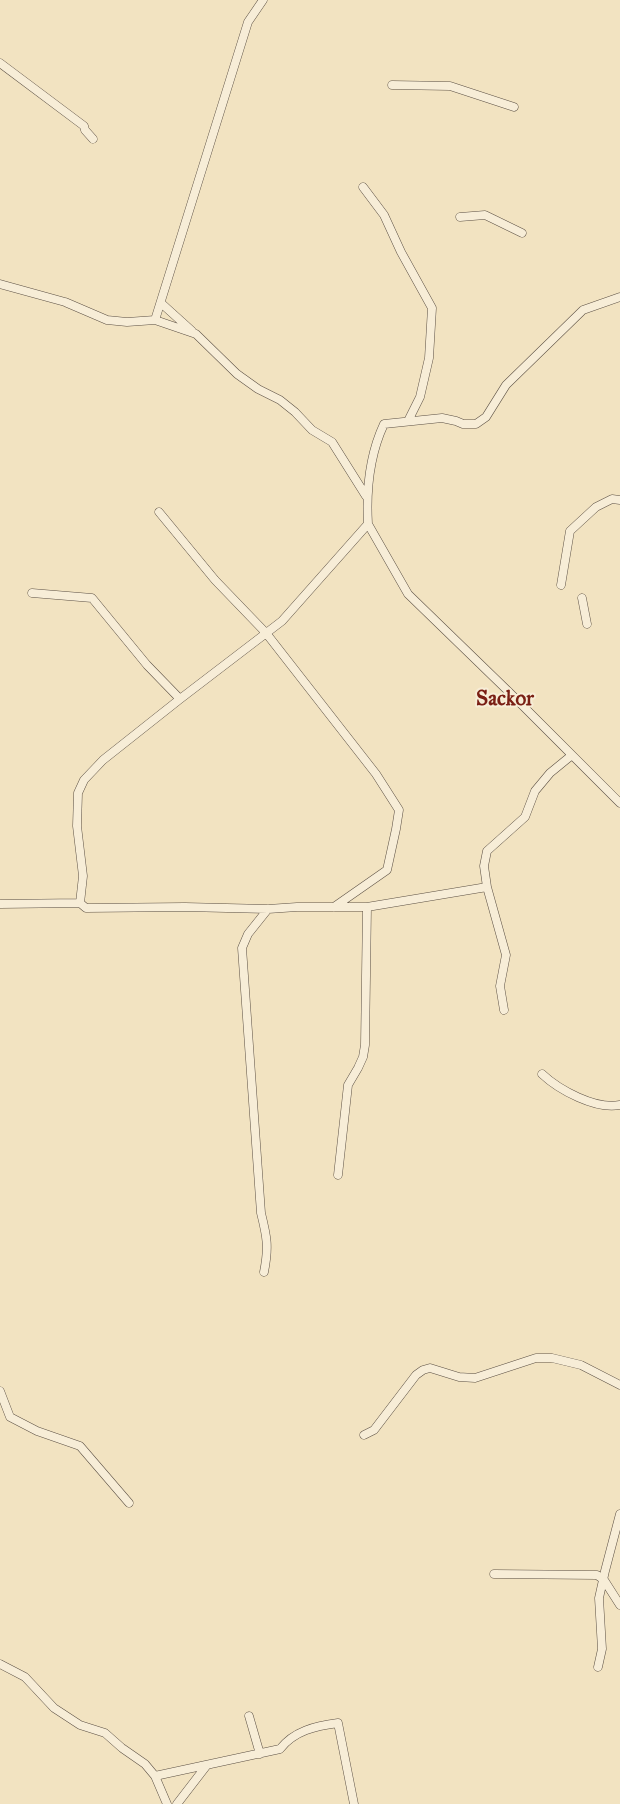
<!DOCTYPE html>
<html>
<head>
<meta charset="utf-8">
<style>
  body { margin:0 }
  canvas { display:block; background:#f2e3c1 }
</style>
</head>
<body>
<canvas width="620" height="1804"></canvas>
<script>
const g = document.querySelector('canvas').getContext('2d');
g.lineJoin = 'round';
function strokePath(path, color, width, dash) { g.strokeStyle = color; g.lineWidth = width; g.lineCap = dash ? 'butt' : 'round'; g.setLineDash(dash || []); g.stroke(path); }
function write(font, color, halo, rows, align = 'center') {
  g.font = font + ' "IM FELL Great Primer",serif'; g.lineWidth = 4; g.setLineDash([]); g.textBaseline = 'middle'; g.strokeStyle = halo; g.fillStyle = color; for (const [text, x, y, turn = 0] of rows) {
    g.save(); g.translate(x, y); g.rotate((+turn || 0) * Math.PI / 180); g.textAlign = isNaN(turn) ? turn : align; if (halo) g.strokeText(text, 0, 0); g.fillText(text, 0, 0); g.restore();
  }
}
const minor = new Path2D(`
  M0 63 84 126 85 130 93 139
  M392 85 450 86 514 107
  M363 187 384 215 401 252 432 308 429 358 420 397 408 421
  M460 217 485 215 522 233
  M0 284 65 302 107 320 127 322 155 320 196 334 237 374 258 389 280 400 295 412 312 430 332 442 366 496
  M161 303 192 331
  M155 320 248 22 263 0
  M159 512 215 580 266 633 376 774 399 810 396 829 387 870 334 907
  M368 524 408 594 509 692 620 803
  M561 585 570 531 596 507 612 499 620 500
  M32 593 92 598 147 665 180 699
  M582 598 587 624
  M487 887 506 955 500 986 504 1010
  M80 903 86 908 185 907 268 909 297 907H367L487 887 484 866 487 851 525 817 535 791 550 773 572 755
  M0 904 80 903 83 876 77 826 78 793 84 780 103 760 180 699 282 621 368 524C366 489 369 456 384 424L442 418 456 421 463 424H476L486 417 506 385 583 310 620 297
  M542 1074C559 1090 596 1110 620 1105
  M338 1175 348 1085 358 1068 363 1057 365 1045 367 907
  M264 1272C269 1247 267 1237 261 1213L242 948 248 934 268 909
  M0 1391 10 1417 37 1431 80 1446 129 1503
  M364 1435 374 1430 416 1375 423 1370 430 1368 459 1377 475 1378 536 1358H552L581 1365 620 1385
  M494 1574 597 1575 604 1580 620 1605
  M0 1664 25 1677 54 1708 80 1725 105 1733 122 1748 145 1764 155 1776
  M598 1667 602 1649 599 1598 605 1571 620 1514
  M249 1716 260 1754
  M167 1804 155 1776 280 1749C294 1731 315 1726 338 1723L354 1804
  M177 1804 207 1765`);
const neighbourhoodNames = [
  ["Sackor",505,700]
];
strokePath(minor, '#5c5044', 9);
strokePath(minor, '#f7edd7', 8);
write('bold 21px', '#7a1f14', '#f7edd7', neighbourhoodNames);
</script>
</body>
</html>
